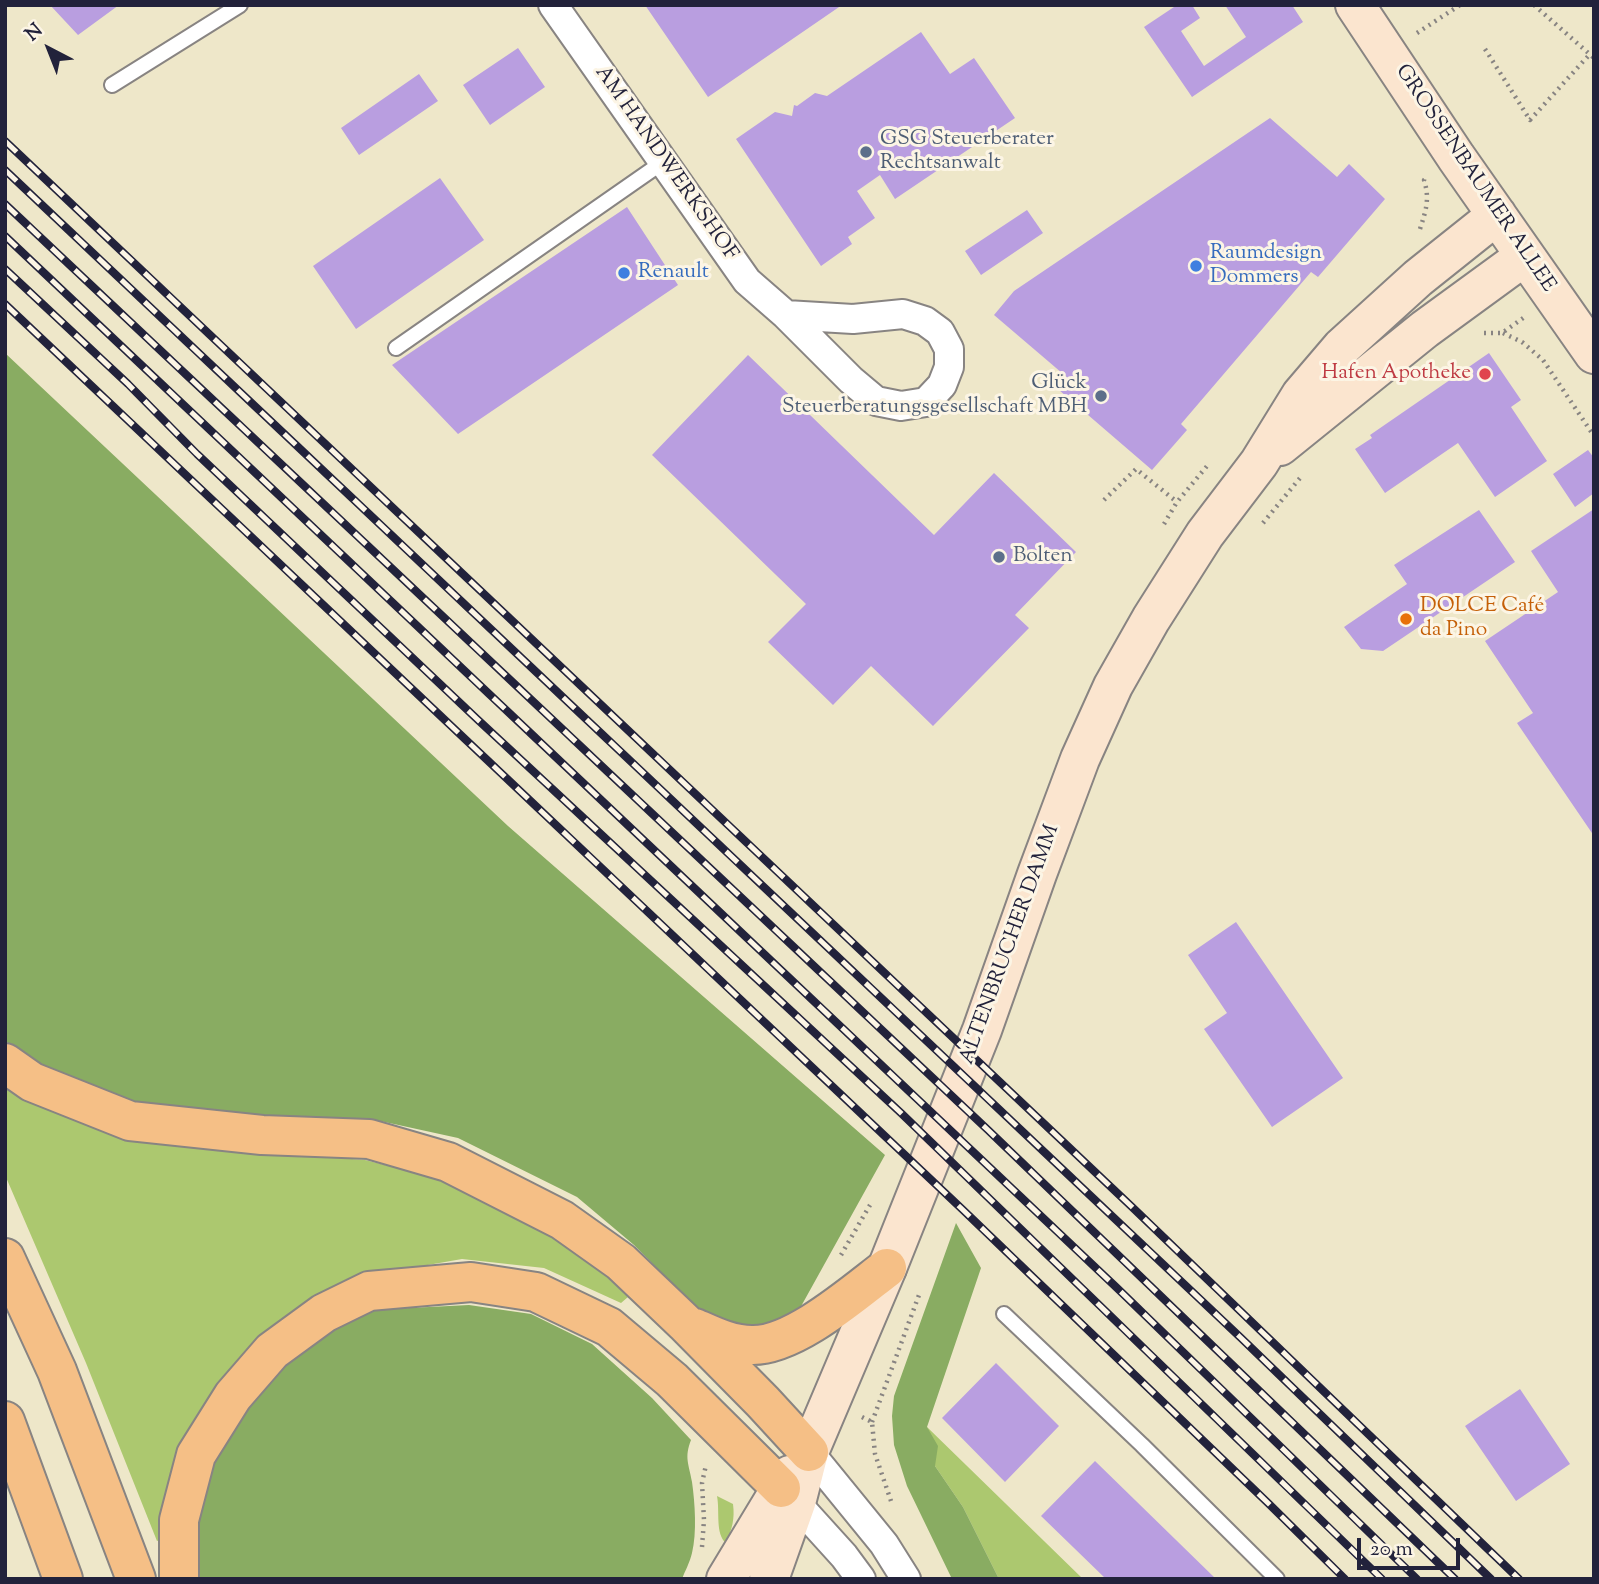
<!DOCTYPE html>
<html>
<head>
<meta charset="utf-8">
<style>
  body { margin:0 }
  #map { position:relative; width:1599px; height:1584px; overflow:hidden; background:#eee7c9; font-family:"Sorts Mill Goudy",serif }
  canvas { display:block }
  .frame { position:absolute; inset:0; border:7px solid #22223b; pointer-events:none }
  .north { position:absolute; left:14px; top:14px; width:70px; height:70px; -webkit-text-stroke:5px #fcf5e5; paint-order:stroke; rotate:318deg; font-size:19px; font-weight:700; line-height:28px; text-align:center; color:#22223b }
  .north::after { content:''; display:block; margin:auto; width:24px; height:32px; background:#22223b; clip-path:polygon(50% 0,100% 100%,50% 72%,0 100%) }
  .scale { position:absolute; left:1357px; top:1538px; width:103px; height:32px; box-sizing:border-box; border:4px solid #22223b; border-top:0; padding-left:9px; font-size:21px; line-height:24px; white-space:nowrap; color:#22223b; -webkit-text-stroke:5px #fcf5e5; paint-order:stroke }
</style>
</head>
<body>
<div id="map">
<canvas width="1599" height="1584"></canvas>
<div class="frame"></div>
<div class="north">N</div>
<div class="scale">20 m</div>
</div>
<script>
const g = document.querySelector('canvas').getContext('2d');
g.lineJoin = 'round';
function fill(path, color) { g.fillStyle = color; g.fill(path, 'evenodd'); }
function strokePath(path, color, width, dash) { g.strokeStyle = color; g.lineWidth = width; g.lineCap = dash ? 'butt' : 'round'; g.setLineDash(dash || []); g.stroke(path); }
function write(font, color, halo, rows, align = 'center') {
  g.font = font + ' "Sorts Mill Goudy",serif'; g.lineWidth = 6; g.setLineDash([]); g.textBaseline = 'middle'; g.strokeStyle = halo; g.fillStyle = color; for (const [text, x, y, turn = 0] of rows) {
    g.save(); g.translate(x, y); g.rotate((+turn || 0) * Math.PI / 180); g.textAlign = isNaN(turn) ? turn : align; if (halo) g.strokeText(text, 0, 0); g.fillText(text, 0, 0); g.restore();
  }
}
const green = new Path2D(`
  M5 1081 261 1152 365 1160 441 1179 552 1232 604 1274 628 1297 621 1303 544 1268 462 1259 365 1276 313 1297 260 1340 219 1383 180 1450 162 1539 157 1541 86 1363 5 1175Z
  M927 1427 1083 1579H999L963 1507 935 1466Z
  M717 1496 733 1504C735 1519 732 1529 726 1543 715 1534 720 1511 717 1496Z`);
const forest = new Path2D(`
  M5 353 508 826 885 1155 799 1310 777 1324 747 1327 724 1323 698 1309 634 1245 577 1197 458 1138 371 1119 259 1115 134 1104 42 1067 5 1041Z
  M956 1223 981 1268 927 1427 938 1446 935 1466 963 1507 999 1579H952L907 1486 894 1445 892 1416 894 1396Z
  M469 1305 531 1314 592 1344 652 1398 691 1440C684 1458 689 1464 692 1482 695 1503 697 1533 692 1553 690 1562 685 1571 682 1579H200L193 1527 209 1461 280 1365 328 1328 370 1310Z`);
const building = new Path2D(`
  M50 5H119L78 35Z
  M645 5H842L708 97Z
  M1177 5H1192L1200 18 1181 31 1204 66 1246 37 1225 5H1292L1303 22 1192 97 1144 27Z
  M921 32 950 74 974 58 1015 118 895 199 880 175 857 191 875 218 848 237 852 244 821 266 736 139 775 112 792 116 794 105 797 106 815 93 827 96Z
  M518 48 545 87 490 125 463 85Z
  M419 74 438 101 359 155 341 128Z
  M1270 118 1337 177 1349 164 1385 199 1318 277 1311 272 1181 424 1187 430 1152 470 1059 390 1069 379 994 315 1014 291Z
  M440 178 484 240 356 329 313 266Z
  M627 207 678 285 458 434 392 365Z
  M1027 210 1043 233 981 275 965 251Z
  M1489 353 1521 400 1511 407 1547 461 1495 497 1458 443 1385 493 1355 449 1372 438 1370 435Z
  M748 355 934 535 994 473 1076 552 1015 615 1029 628 933 726 871 666 833 705 768 642 806 604 652 455Z
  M1588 450 1594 458V493L1575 507 1553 474Z
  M1594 509V836L1517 723 1533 713 1485 641 1558 592 1531 551Z
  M1479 510 1515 562 1383 651 1361 649 1344 627 1407 584 1394 565Z
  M1236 922 1343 1078 1272 1127 1204 1029 1227 1013 1188 955Z
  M996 1363 1059 1426 1005 1482 942 1418Z
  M1520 1389 1570 1464 1516 1501 1465 1426Z
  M1095 1461 1216 1579H1106L1041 1516Z`);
const path = new Path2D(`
  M1534 5 1594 58
  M1417 33 1460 5
  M1485 49 1530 120 1590 54
  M1420 229C1426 210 1430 199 1424 180L1426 178
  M1484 333H1502L1526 316
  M1503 333 1522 342 1543 360 1594 436
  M1104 500 1136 469 1177 502
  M1263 523 1300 478
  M1164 524 1177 502 1207 466
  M841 1255 870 1205
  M862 1417 872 1422 875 1454 891 1501
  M872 1422 919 1295
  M702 1547 704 1520 702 1483 706 1465`);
const service = new Path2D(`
  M112 85 240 5
  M396 348 663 162
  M1004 1314 1142 1445 1277 1579`);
const minor = new Path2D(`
  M553 5 747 281 786 315 851 380 876 401 901 406 926 402 942 385 949 367V349L940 332 925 321 903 314 853 319 786 315
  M809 1452 884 1544 906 1579
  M796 1503 844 1556 861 1579`);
const secondary = new Path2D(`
  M1355 5 1456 157 1594 354
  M1280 446 1425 329 1525 256
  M726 1579 781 1488 790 1475
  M769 1579 796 1503 809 1452 887 1268 982 1030 1037 874 1080 759 1113 686 1151 619 1205 534 1259 463 1301 395 1342 347 1418 278 1497 215`);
const motorway = new Path2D(`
  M5 1063 32 1082 130 1121 262 1135 369 1139 448 1162 562 1220 621 1262 685 1323 763 1402 809 1452
  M5 1258 57 1371 136 1579
  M695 1328C713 1336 731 1345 752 1345 794 1346 854 1293 887 1268
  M5 1421 63 1579
  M179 1579V1520L196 1455 233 1396 272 1351 324 1313 369 1291 471 1282 536 1292 609 1327 672 1380 781 1488`);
const rail = new Path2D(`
  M5 141 1131 1206 1519 1579
  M5 170 1240 1337 1491 1579
  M5 204 988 1130 1455 1579
  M5 236 1116 1287 1417 1579
  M5 269 128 384 197 454 477 719 901 1113 1382 1579
  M5 304 962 1209 1268 1503 1345 1579`);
const markers = [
  [866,152,7,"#5c6f8a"],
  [1196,266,7,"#3f7fe0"],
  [624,273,7,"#3f7fe0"],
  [1485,374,7,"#e0444e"],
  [1101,396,7,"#5c6f8a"],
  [999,557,7,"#5c6f8a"],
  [1406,619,7,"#e8710a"]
];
const serviceNames = [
  ["GSG Steuerberater",880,140],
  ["Rechtsanwalt",880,164],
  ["Glück",1087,384,"right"],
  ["Steuerberatungsgesellschaft MBH",1087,408,"right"],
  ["Bolten",1013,557]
];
const streetNames = [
  ["AM HANDWERKSHOF",665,164,55],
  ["GROSSENBAUMER ALLEE",1474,179,56],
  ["ALTENBRUCHER DAMM",1011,945,-70]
];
const shopNames = [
  ["Raumdesign",1210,254],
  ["Dommers",1210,278],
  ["Renault",638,273]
];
const healthNames = [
  ["Hafen Apotheke",1471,374]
];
const foodNames = [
  ["DOLCE Café",1420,607],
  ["da Pino",1420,631]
];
fill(green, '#acc86f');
fill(forest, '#89ac62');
fill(building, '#b99ee0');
strokePath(service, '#888482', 18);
strokePath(minor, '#888482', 32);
strokePath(secondary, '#888482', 42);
strokePath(motorway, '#888482', 42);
strokePath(path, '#888482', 4.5, [2, 5]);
strokePath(service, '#fff', 14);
strokePath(minor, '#fff', 28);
strokePath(secondary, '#fbe5cf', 38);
strokePath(motorway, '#f5bf86', 38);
strokePath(rail, '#22223b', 8);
strokePath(rail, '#fcf5e5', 5, [16]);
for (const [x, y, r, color] of markers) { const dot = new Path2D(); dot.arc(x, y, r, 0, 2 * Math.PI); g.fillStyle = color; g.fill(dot); strokePath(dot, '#fcf5e5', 2.5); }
write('21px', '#4e5e75', '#fcf5e5', serviceNames, 'left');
write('21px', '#22223b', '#fcf5e5', streetNames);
write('21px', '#366cbe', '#fcf5e5', shopNames, 'left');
write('21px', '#be3a42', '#fcf5e5', healthNames, 'right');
write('21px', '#c56008', '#fcf5e5', foodNames, 'left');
</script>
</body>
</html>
